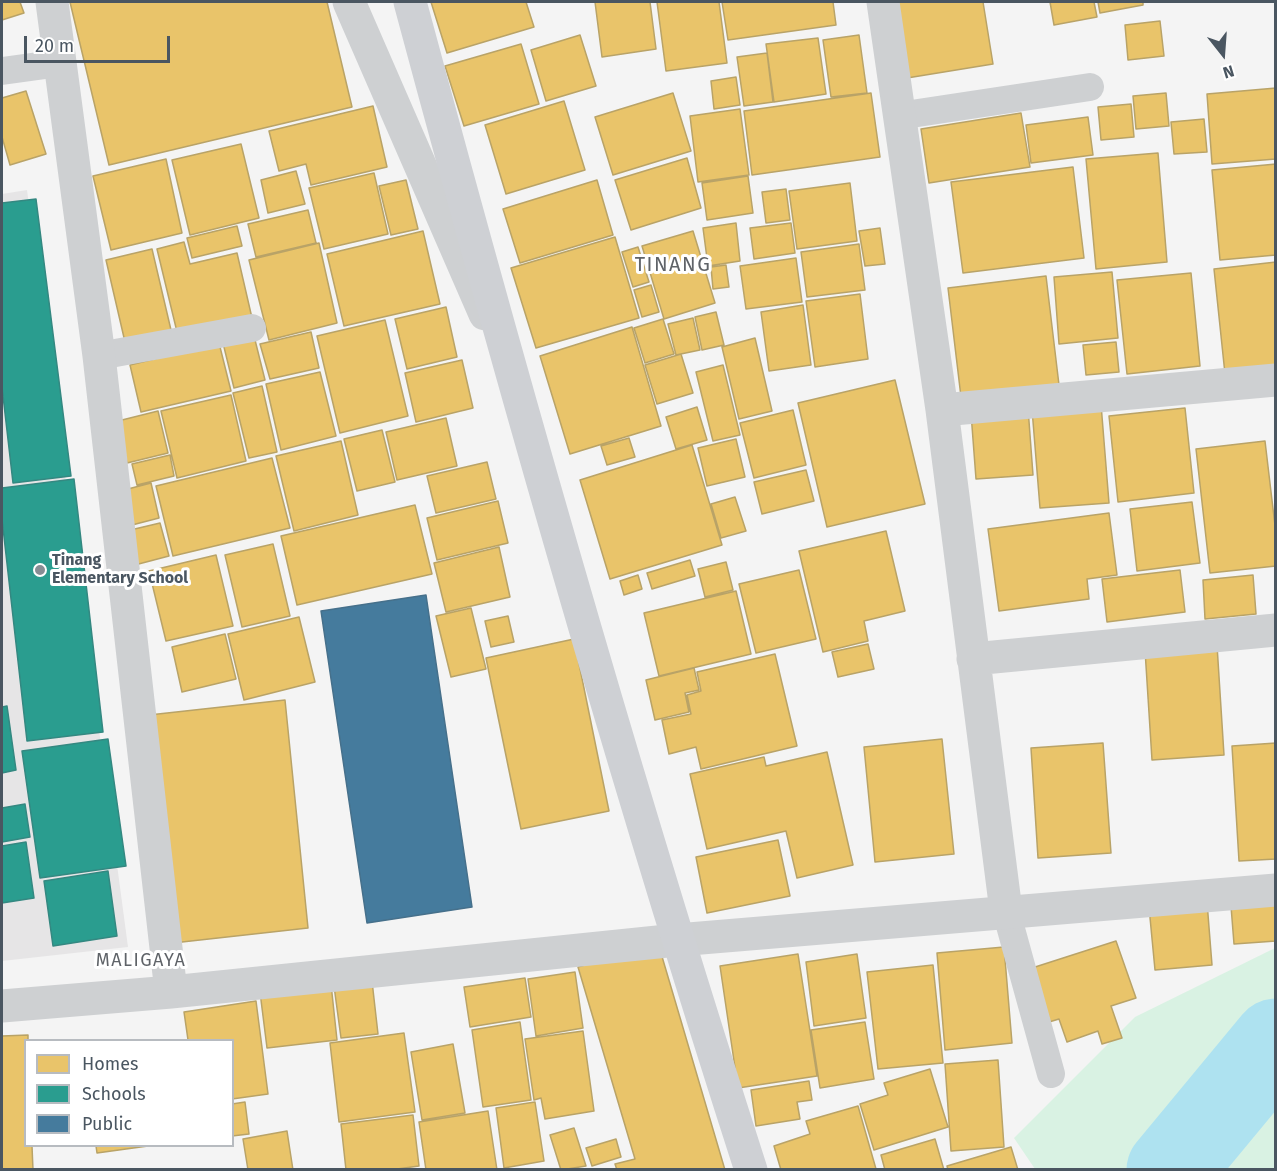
<!DOCTYPE html>
<html>
<head>
<meta charset="utf-8">
<style>
  body { margin:0 }
  #map { position:relative; width:1277px; height:1171px; overflow:hidden; background:#f4f4f4; font-family:"Fira Sans",sans-serif }
  canvas { display:block }
  .frame { position:absolute; inset:0; border:3px solid #4a5661; pointer-events:none }
  .legend { position:absolute; left:24px; top:1039px; width:210px; height:108px; box-sizing:border-box; background:#fff; border:2px solid #b7bbc0; margin:0; padding:8px 10px; list-style:none; font-size:18px; color:#4a5661 }
  .legend li { display:flex; align-items:center; gap:12px; height:30px }
  .legend b { width:30px; border:2px solid #b7bbc0 }
  .north { position:absolute; left:1193px; top:24px; width:60px; height:60px; -webkit-text-stroke:4px #fff; paint-order:stroke; rotate:163deg; font-size:16px; font-weight:700; line-height:24px; text-align:center; color:#4a5661 }
  .north::after { content:''; display:block; margin:auto; width:21px; height:27px; background:#4a5661; clip-path:polygon(50% 0,100% 100%,50% 72%,0 100%) }
  .scale { position:absolute; left:24px; top:36px; width:146px; height:27px; box-sizing:border-box; border:3px solid #4a5661; border-top:0; padding-left:8px; font-size:18px; line-height:21px; white-space:nowrap; color:#4a5661; -webkit-text-stroke:4px #fff; paint-order:stroke }
</style>
</head>
<body>
<div id="map">
<canvas width="1277" height="1171"></canvas>
<div class="frame"></div>
<ul class="legend">
<li><b style="height:16px;background:#e9c46a"></b>Homes</li>
<li><b style="height:16px;background:#2a9d8f"></b>Schools</li>
<li><b style="height:16px;background:#457b9d"></b>Public</li>
</ul>
<div class="north">N</div>
<div class="scale">20 m</div>
</div>
<script>
const g = document.querySelector('canvas').getContext('2d');
g.lineJoin = 'round';
function fill(path, color) { g.fillStyle = color; g.fill(path, 'evenodd'); }
function strokePath(path, color, width, dash) { g.strokeStyle = color; g.lineWidth = width; g.lineCap = dash ? 'butt' : 'round'; g.setLineDash(dash || []); g.stroke(path); }
function write(font, color, halo, rows, align = 'center') {
  g.font = font + ' "Fira Sans",sans-serif'; g.lineWidth = 6; g.setLineDash([]); g.textBaseline = 'middle'; g.strokeStyle = halo; g.fillStyle = color; for (const [text, x, y, turn = 0] of rows) {
    g.save(); g.translate(x, y); g.rotate((+turn || 0) * Math.PI / 180); g.textAlign = isNaN(turn) ? turn : align; if (halo) g.strokeText(text, 0, 0); g.fillText(text, 0, 0); g.restore();
  }
}
const education = new Path2D(`
  M27 190 128 947 2 961V194Z`);
const green = new Path2D(`
  M1275 948V1169H1035L1014 1138 1135 1017Z`);
const homes = new Path2D(`
  M2 2H20L24 13 2 20Z
  M70 2H327L352 107 109 165Z
  M431 2H526L534 27 447 53Z
  M595 2H650L656 49 602 57Z
  M657 2H719L727 63 666 71Z
  M722 2H833L836 25 728 40Z
  M896 2H983L993 64 907 78Z
  M1050 2H1094L1097 17 1054 25Z
  M1098 2H1143V5L1100 13Z
  M1160 21 1164 56 1128 60 1125 25Z
  M580 35 596 86 546 101 531 50Z
  M859 35 867 93 831 97 823 40Z
  M818 38 826 94 774 102 766 44Z
  M521 44 539 104 464 126 445 66Z
  M767 53 773 102 744 106 737 57Z
  M736 77 740 105 714 109 711 81Z
  M1276 88V159L1212 164 1207 94Z
  M26 91 46 154 10 165 2 137V98Z
  M673 93 691 151 613 175 595 117Z
  M871 93 880 157 752 175 744 111Z
  M1166 93 1169 126 1136 129 1133 96Z
  M564 101 585 170 506 194 485 125Z
  M1131 104 1134 137 1101 140 1098 107Z
  M373 106 387 167 311 185 306 164 279 171 269 131Z
  M740 109 749 175 698 182 690 116Z
  M1021 113 1030 167 929 183 921 129Z
  M1088 117 1093 155 1031 163 1026 125Z
  M1204 119 1207 152 1174 154 1171 122Z
  M241 144 259 218 190 235 172 160Z
  M1158 153 1167 262 1096 269 1086 159Z
  M687 158 701 208 631 230 615 180Z
  M166 159 182 233 111 250 93 176Z
  M1276 164V255L1220 260 1212 170Z
  M1073 167 1084 258 963 273 951 182Z
  M296 171 305 204 268 213 261 180Z
  M374 173 388 234 324 249 309 188Z
  M748 176 753 213 707 220 702 183Z
  M406 180 418 229 391 235 379 186Z
  M597 180 613 235 520 263 503 209Z
  M850 183 857 241 797 249 789 191Z
  M786 189 790 220 766 223 762 192Z
  M308 210 316 243 256 257 248 224Z
  M736 223 740 261 708 266 703 228Z
  M791 223 795 253 754 259 750 228Z
  M237 226 242 246 192 258 187 238Z
  M880 228 885 264 865 266 859 231Z
  M423 231 440 304 344 326 327 254Z
  M693 231 715 303 664 319 642 246Z
  M615 237 639 318 536 348 511 268Z
  M184 242 190 264 237 253 252 318 178 336 157 249Z
  M319 243 337 323 269 340 249 260Z
  M859 244 865 290 807 297 801 252Z
  M638 247 649 282 633 287 622 252Z
  M152 249 171 330 125 342 106 260Z
  M796 258 802 302 746 309 740 266Z
  M1276 262V368L1225 374 1214 269Z
  M726 265 729 287 713 289 711 267Z
  M1112 272 1118 338 1059 344 1054 277Z
  M1191 273 1200 366 1127 374 1117 280Z
  M1046 276 1059 385 961 397 948 288Z
  M651 285 659 312 642 317 634 290Z
  M860 294 868 359 815 367 806 301Z
  M803 305 811 365 769 371 761 312Z
  M446 307 457 357 407 369 395 319Z
  M716 312 724 345 702 350 695 317Z
  M693 318 700 350 676 355 668 324Z
  M663 319 674 354 645 363 634 328Z
  M385 320 408 416 340 433 317 336Z
  M632 327 661 426 570 454 540 356Z
  M311 332 319 368 270 379 260 344Z
  M254 336 265 380 234 388 223 343Z
  M755 338 772 411 739 419 722 347Z
  M1116 342 1119 372 1086 375 1083 345Z
  M219 343 231 391 141 412 130 365Z
  M681 354 693 393 657 404 645 365Z
  M462 360 473 408 416 422 405 373Z
  M723 365 740 435 713 441 696 372Z
  M320 372 336 436 281 450 266 384Z
  M895 380 925 504 827 527 798 403Z
  M262 386 277 452 249 458 233 393Z
  M231 395 246 461 177 478 161 411Z
  M1101 404 1109 503 1040 508 1032 409Z
  M697 407 707 440 676 449 666 417Z
  M1028 408 1033 475 976 479 971 413Z
  M1185 408 1194 493 1118 502 1109 416Z
  M793 410 806 465 754 478 740 423Z
  M158 411 168 453 127 463 118 421Z
  M446 418 457 466 397 480 386 432Z
  M382 430 395 482 357 491 344 439Z
  M629 438 635 457 607 465 601 446Z
  M736 439 745 477 707 486 698 448Z
  M341 441 358 515 294 531 276 456Z
  M1265 441 1276 534V566L1210 573 1196 449Z
  M692 445 722 545 610 579 580 480Z
  M170 455 174 476 137 485 132 464Z
  M272 458 290 528 173 556 156 486Z
  M487 462 496 499 436 513 427 476Z
  M806 470 814 501 762 514 754 482Z
  M151 483 159 518 132 525 124 490Z
  M735 497 746 531 721 538 711 504Z
  M498 501 508 543 437 560 427 518Z
  M1192 502 1200 563 1137 571 1130 509Z
  M415 505 432 574 297 605 281 536Z
  M1109 513 1117 575 1087 579 1089 599 999 611 988 529Z
  M160 523 169 556 131 566 122 532Z
  M886 531 905 611 864 621 868 641 823 652 799 551Z
  M273 544 290 616 242 627 225 555Z
  M499 547 510 597 446 612 434 563Z
  M216 555 233 626 166 641 149 571Z
  M690 560 695 576 652 589 647 573Z
  M726 562 733 590 705 597 698 569Z
  M799 570 816 639 756 653 739 584Z
  M1180 570 1185 612 1107 622 1102 579Z
  M638 575 642 589 624 595 620 581Z
  M1253 575 1256 614 1205 619 1203 580Z
  M736 591 751 654 659 676 644 613Z
  M471 608 486 669 451 677 436 616Z
  M508 616 514 642 491 647 485 621Z
  M299 617 315 682 244 700 228 634Z
  M225 634 236 679 182 692 172 647Z
  M574 639 609 811 521 829 486 658Z
  M868 644 874 669 838 677 832 652Z
  M1217 645 1224 755 1152 760 1145 650Z
  M775 654 797 746 701 769 696 747 669 754 662 720 691 714 687 695 701 691 697 672Z
  M694 668 699 690 685 693 689 712 655 720 646 680Z
  M285 700 308 928 173 943 149 715Z
  M942 739 954 854 875 862 864 747Z
  M1103 743 1111 853 1038 858 1031 748Z
  M1276 743V859L1239 861 1232 746Z
  M827 752 853 865 797 878 786 831 707 849 690 774 764 757 766 766Z
  M778 840 790 896 707 913 696 857Z
  M1207 902 1212 965 1155 970 1149 907Z
  M1275 904 1276 941 1234 944 1231 906Z
  M1116 941 1136 998 1111 1006 1122 1038 1102 1044 1098 1031 1067 1042 1059 1019 1049 1022 1032 968Z
  M658 943 725 1170H617L615 1164 635 1159 578 967Z
  M1004 947 1012 1043 945 1050 937 953Z
  M798 954 817 1076 738 1088 720 966Z
  M857 954 866 1018 814 1026 806 962Z
  M933 965 943 1063 878 1069 867 972Z
  M575 972 583 1028 536 1036 528 979Z
  M525 978 531 1017 470 1027 464 987Z
  M372 981 378 1034 341 1038 334 986Z
  M331 984 337 1040 267 1048 260 992Z
  M256 1001 268 1094 232 1099V1040H188L184 1012Z
  M520 1022 531 1100 483 1107 472 1030Z
  M865 1022 874 1079 820 1088 811 1030Z
  M583 1031 594 1111 545 1119 541 1098 534 1100 525 1039Z
  M404 1033 415 1112 339 1122 330 1043Z
  M28 1035V1040H26V1146H32L33 1170H2V1036Z
  M453 1044 465 1113 422 1120 411 1052Z
  M998 1060 1004 1147 951 1151 945 1064Z
  M930 1069 948 1127 874 1150 860 1104 888 1095 884 1083Z
  M809 1081 812 1100 797 1102 800 1119 756 1126 751 1090Z
  M245 1102 249 1134 232 1136V1104Z
  M535 1102 544 1161 504 1168 496 1108Z
  M858 1106 876 1169 781 1170 774 1146 810 1134 806 1121Z
  M488 1111 497 1170H426L419 1122Z
  M413 1115 419 1166 390 1170H346L341 1124Z
  M574 1128 586 1166 561 1170 550 1135Z
  M287 1131 293 1170H248L243 1139Z
  M616 1139 621 1157 592 1166 586 1148Z
  M935 1139 944 1170H885L881 1155Z
  M96 1146H148L97 1153Z
  M1011 1147 1018 1170H948L947 1166Z`);
const schools = new Path2D(`
  M36 199 71 476 13 483 2 387V203Z
  M74 479 103 732 27 741 2 519V488Z
  M7 706 16 770 2 773V707Z
  M108 739 126 866 40 878 22 751Z
  M25 804 30 837 2 842V808Z
  M26 842 34 898 2 903V846Z
  M108 871 117 936 53 946 44 881Z`);
const public = new Path2D(`
  M426 595 472 907 367 923 321 611Z`);
const river = new Path2D(`
  M1170 1170 1276 1042`);
const lane = new Path2D(`
  M2 71 60 63
  M898 116 1090 87
  M99 356 252 328
  M1006 911 1051 1074`);
const street = new Path2D(`
  M52 2 99 356 171 992
  M349 2 485 314
  M883 2 942 410 1006 911
  M942 410 1276 380
  M973 659 1276 630
  M2 1006 171 992 677 940 1276 890`);
const secondary = new Path2D(`
  M410 2C515 393 626 783 751 1170`);
const markers = [
  [40,570,6,"#868d94"]
];
const poiNames = [
  ["Tinang",52,561],
  ["Elementary School",52,579]
];
const neighbourhoodNames = [
  ["MALIGAYA",141,961]
];
const quarterNames = [
  ["TINANG",673,265]
];
fill(education, '#e6e5e6');
fill(green, '#d9f2e3');
fill(homes, '#e9c46a');
strokePath(homes, '#b9a367', 1.5);
fill(schools, '#2a9d8f');
strokePath(schools, '#348881', 1.5);
fill(public, '#457b9d');
strokePath(public, '#46708b', 1.5);
strokePath(river, '#aee2f0', 87);
strokePath(lane, '#ced0d2', 28);
strokePath(street, '#ced0d2', 33);
strokePath(secondary, '#ced0d4', 33);
for (const [x, y, r, color] of markers) { const dot = new Path2D(); dot.arc(x, y, r, 0, 2 * Math.PI); g.fillStyle = color; g.fill(dot); strokePath(dot, '#fff', 2); }
write('bold 16px', '#4a5661', '#fff', poiNames, 'left');
g.letterSpacing = '1.5px';
write('18px', '#5f6368', '#fff', neighbourhoodNames);
g.letterSpacing = '0px';
g.letterSpacing = '1.5px';
write('20px', '#5f6368', '#fff', quarterNames);
g.letterSpacing = '0px';
</script>
</body>
</html>
